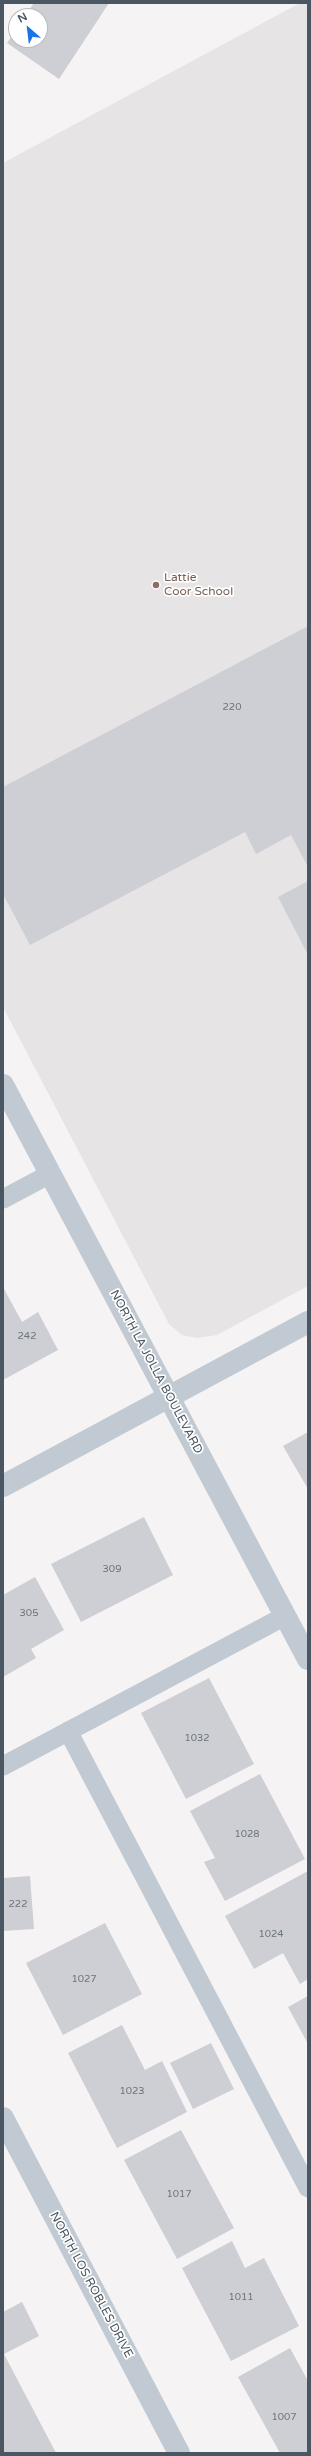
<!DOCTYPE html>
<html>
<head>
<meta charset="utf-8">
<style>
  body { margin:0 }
  #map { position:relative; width:311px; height:2456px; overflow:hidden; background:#f5f3f3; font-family:"Varela Round",sans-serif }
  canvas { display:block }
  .frame { position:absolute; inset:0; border:4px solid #4a5661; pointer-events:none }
  .north { position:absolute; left:8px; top:8px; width:40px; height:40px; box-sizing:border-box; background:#fff; border:1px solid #b7bbc0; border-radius:50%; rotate:332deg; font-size:11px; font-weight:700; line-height:16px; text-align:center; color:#4a5661 }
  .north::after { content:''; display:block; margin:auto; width:14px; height:18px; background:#1a73e8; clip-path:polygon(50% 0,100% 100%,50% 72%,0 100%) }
</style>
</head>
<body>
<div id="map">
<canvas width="311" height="2456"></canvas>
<div class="frame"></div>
<div class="north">N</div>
</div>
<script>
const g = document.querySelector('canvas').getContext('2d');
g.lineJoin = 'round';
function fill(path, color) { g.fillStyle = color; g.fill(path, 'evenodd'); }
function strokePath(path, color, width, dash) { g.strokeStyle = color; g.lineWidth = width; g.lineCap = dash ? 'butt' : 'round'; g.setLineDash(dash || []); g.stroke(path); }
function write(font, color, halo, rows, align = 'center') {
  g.font = font + ' "Varela Round",sans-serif'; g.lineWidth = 3.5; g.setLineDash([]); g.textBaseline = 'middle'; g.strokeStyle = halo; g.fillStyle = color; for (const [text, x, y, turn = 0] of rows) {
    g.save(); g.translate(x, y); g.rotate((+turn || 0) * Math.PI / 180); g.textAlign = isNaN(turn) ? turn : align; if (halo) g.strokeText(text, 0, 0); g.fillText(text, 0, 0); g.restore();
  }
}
const education = new Path2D(`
  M300 3H308V1286L217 1335 197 1338 182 1335 169 1324 3 1007V163Z`);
const building = new Path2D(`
  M34 3H109L59 79 7 43 16 30V40H40V16H25Z
  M308 626V867L291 835 256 854 245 832 30 945 3 894V787Z
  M308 881V955L278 897Z
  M3 1287 22 1322 38 1312 58 1350 3 1380Z
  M308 1432V1489L283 1446Z
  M144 1517 173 1575 81 1622 51 1564Z
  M35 1577 64 1630 31 1649 36 1658 3 1677V1595Z
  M209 1678 254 1764 186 1799 141 1713Z
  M260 1774 305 1859 225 1901 204 1862 215 1858 190 1811Z
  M308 1871V1979L300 1984 283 1953 254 1969 225 1916Z
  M30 1876 34 1929 3 1931V1878Z
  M105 1923 142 1994 63 2035 26 1963Z
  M308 1996V2044L288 2007Z
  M122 2025 145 2070 162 2061 187 2112 117 2148 68 2053Z
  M211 2043 234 2089 193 2109 170 2063Z
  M181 2130 234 2228 177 2259 124 2160Z
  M232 2241 245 2268 264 2258 299 2326 231 2361 182 2268Z
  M22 2302 39 2336 4 2354 56 2453H3V2312Z
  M290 2348 308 2381V2453H280L238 2377Z`);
const service = new Path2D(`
  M3 1199 50 1174
  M68 1731 308 2188
  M3 1766 285 1616`);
const minor = new Path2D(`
  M3 1486 308 1322
  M3 2118 179 2453`);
const tertiary = new Path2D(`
  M3 1085 308 1659`);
const markers = [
  [156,585,4,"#8d6e63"]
];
const numberNames = [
  ["220",232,707],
  ["242",27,1336],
  ["309",112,1569],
  ["305",29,1613],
  ["1032",197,1738],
  ["1028",247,1834],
  ["222",18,1904],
  ["1024",271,1934],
  ["1027",84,1979],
  ["1023",132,2091],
  ["1017",179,2194],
  ["1011",241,2297],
  ["1007",284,2417]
];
const educationNames = [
  ["Lattie",164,578],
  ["Coor School",164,592]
];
const streetNames = [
  ["NORTH LA JOLLA BOULEVARD",156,1372,62],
  ["NORTH LOS ROBLES DRIVE",91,2285,62]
];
fill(education, '#e6e4e5');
fill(building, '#cdcfd5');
strokePath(service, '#c1cad2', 19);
strokePath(minor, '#c1cad2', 22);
strokePath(tertiary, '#c1cad2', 22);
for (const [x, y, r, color] of markers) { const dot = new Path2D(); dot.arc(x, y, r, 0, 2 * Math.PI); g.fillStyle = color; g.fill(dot); strokePath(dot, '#fff', 1.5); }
write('10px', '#6b747e', null, numberNames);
write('12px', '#785e54', '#fff', educationNames, 'left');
write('12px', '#4a5661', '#fff', streetNames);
</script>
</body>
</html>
